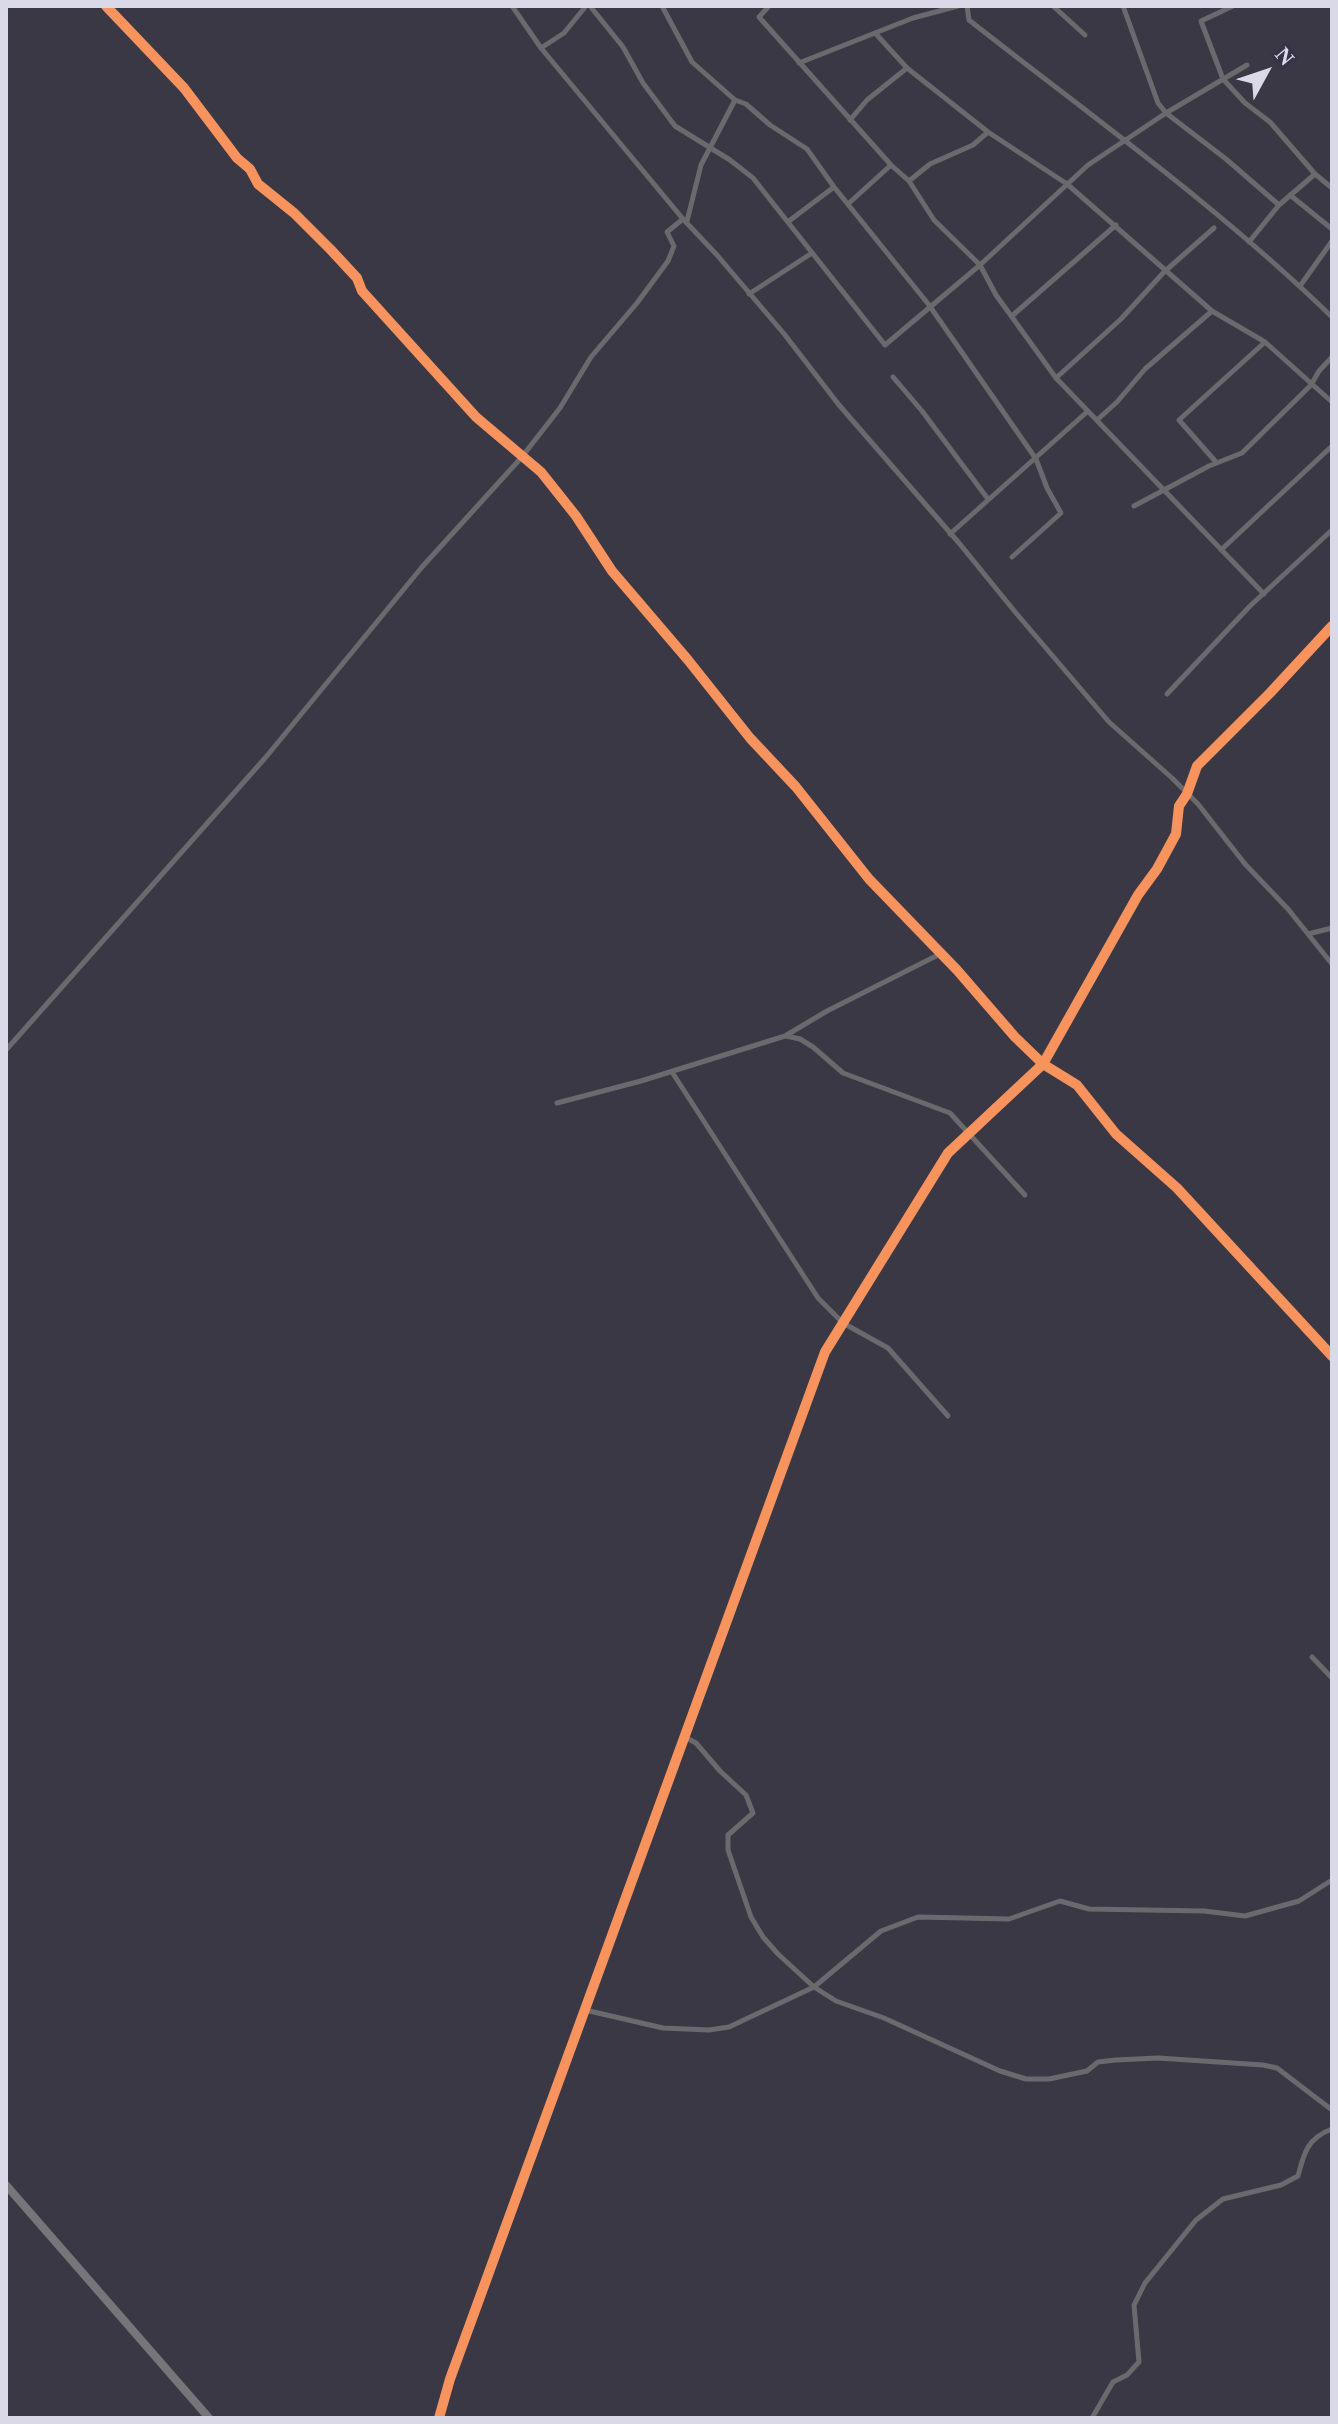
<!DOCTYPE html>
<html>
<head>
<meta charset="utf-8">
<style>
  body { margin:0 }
  #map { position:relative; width:1338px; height:2424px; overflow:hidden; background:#3a3844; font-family:Georgia,serif }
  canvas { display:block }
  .frame { position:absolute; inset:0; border:8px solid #dad9e7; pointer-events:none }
  .north { position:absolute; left:1226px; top:32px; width:80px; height:80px; -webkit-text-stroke:6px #363349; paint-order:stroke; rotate:50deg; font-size:22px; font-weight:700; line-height:32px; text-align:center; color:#dad9e7 }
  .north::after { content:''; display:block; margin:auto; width:28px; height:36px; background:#dad9e7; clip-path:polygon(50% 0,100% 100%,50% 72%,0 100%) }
</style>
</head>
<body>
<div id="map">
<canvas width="1338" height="2424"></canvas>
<div class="frame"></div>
<div class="north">N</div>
</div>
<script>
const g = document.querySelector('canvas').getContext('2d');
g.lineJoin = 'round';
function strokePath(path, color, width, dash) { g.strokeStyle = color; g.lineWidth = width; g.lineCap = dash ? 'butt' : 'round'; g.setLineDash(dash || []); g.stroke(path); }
const street = new Path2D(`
  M106 6 184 88 237 158 250 169 258 184 294 213 331 250 357 278 362 291 476 417 541 472 576 516 612 571 688 660 750 738 796 787 869 879 957 970 1015 1037 1043 1064 1077 1085 1116 1134 1177 1188 1332 1356
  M512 6 541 48 683 219 717 255 785 335 839 405 959 543 1016 613 1109 722 1172 778 1198 804 1245 864 1288 909 1332 964
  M590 6 623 47 643 83 675 126 730 160 753 178 885 345 980 265 1088 165 1166 113 1247 65
  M662 6 692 62 735 100 746 104 770 125 807 149 834 187 929 305 1036 459 1047 488 1061 513 1012 557
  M769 6 759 17 891 165 909 181 934 220 980 265 996 295 1056 378 1264 594
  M967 6 969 20C1091 116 1220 208 1332 317
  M1053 6 1085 35
  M1123 6 1158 103 1166 113 1226 159 1279 205
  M1233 6 1201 21 1223 79 1245 103 1270 122 1315 174 1332 188
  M876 34 907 68 988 132 1067 184 1212 311 1265 342 1332 402
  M541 48 564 33 586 6
  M799 63 913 18 958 6
  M850 120 867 100 907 68
  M909 181 930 164 973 145 988 132
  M1290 195 1332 229
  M848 204 891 165
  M687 221 701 165 735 100
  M789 221 834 187
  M1249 242 1279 205 1315 174
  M1300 286 1332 241
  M749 294 812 253
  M1013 315 1116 225
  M893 377 922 411 988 499
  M1056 378 1121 319 1164 272 1214 228
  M1097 420 1117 402 1145 369 1212 311
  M1216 462 1179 420 1265 342
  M1134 506 1209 466 1242 453 1311 385 1319 371 1332 357
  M950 534 1088 411
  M1221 550 1332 446
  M1167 694 1250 606 1332 530
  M1308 934 1332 928
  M786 1036 800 1039 813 1047 843 1073 950 1113 1025 1195
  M6 1050 266 757 422 567 521 458 560 408 591 357 637 303 668 261 674 246 667 232 683 219
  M672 1072 818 1298 843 1323 888 1348 948 1416
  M557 1103 641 1081 785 1036 827 1011 940 954
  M1312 1657 1332 1678
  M685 1737 696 1743 720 1771 746 1795 753 1813 728 1835V1850L751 1917 763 1937 778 1954 814 1987 836 2001 884 2018 1000 2071 1026 2079H1049L1087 2071 1098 2062 1116 2060 1158 2058 1263 2065 1277 2068 1332 2110
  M585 2010 663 2028 709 2030 729 2027 814 1987 881 1931 918 1917 1009 1919 1060 1901 1089 1909 1204 1911 1245 1916 1299 1901 1332 1880
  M439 2418 450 2379 825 1352 948 1153 1043 1064 1138 895 1157 869 1176 834 1179 806 1187 794 1197 766 1270 693 1332 626
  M1092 2418 1113 2382 1127 2375 1139 2362 1134 2305 1145 2283 1196 2220 1223 2199 1281 2185 1298 2176C1304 2152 1308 2138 1332 2129`);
const secondary = new Path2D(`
  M6 2185 209 2418`);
const cycleway = new Path2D(`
  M106 6 184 88 237 158 250 169 258 184 294 213 331 250 357 278 362 291 476 417 541 472 576 516 612 571 688 660 750 738 796 787 869 879 957 970 1015 1037 1043 1064 1077 1085 1116 1134 1177 1188 1332 1356
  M439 2418 450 2379 825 1352 948 1153 1043 1064 1138 895 1157 869 1176 834 1179 806 1187 794 1197 766 1270 693 1332 626`);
strokePath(street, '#6a6a6e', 5);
strokePath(secondary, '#76757a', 8);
strokePath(cycleway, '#f8935d', 10);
</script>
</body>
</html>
